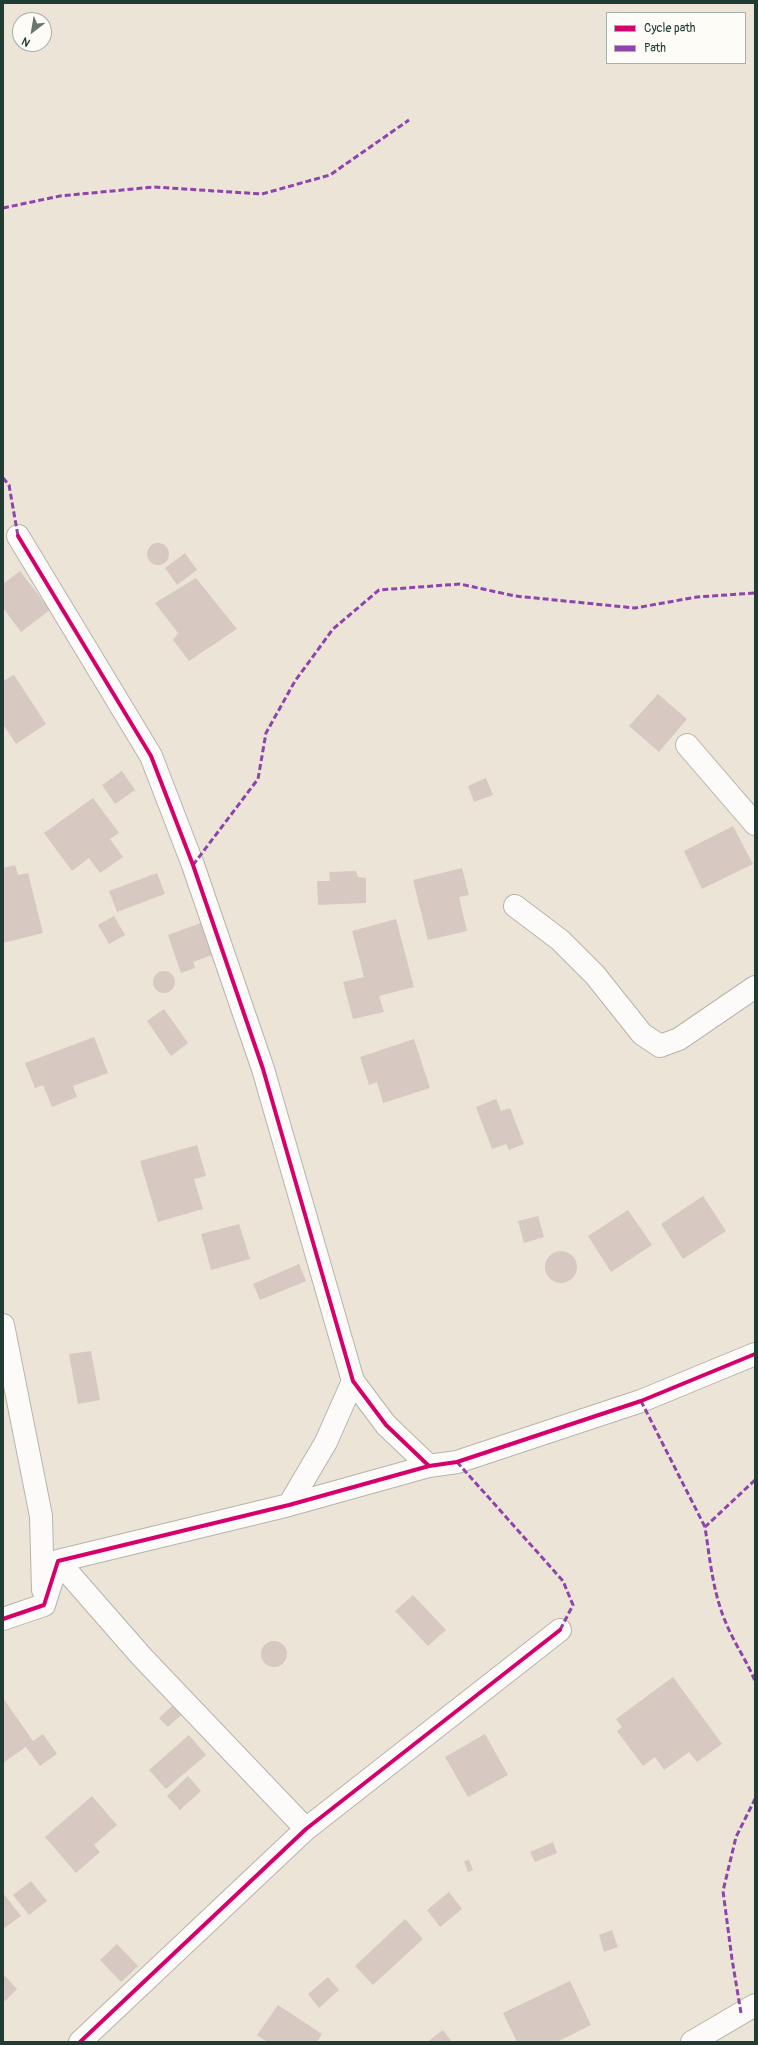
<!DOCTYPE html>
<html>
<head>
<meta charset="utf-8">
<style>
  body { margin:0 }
  #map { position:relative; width:758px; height:2045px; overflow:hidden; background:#ece4d6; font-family:Pangolin,sans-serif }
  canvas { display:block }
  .frame { position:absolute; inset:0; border:4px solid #1f3d34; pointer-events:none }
  .legend { position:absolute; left:606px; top:12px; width:140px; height:52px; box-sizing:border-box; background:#fdfcf7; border:1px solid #a4b0a9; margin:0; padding:5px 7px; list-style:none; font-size:12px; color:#1f3d34 }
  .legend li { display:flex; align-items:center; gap:8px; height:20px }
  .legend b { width:20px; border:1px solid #a4b0a9 }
  .north { position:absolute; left:12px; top:12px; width:40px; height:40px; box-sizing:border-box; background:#fdfcf7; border:1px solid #a4b0a9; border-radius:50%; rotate:211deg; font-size:11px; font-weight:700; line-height:16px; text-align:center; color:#1f3d34 }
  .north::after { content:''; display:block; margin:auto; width:14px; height:18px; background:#67776d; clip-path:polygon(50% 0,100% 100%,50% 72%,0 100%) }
</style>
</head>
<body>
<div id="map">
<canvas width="758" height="2045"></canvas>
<div class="frame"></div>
<ul class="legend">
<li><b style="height:5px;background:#d6006c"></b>Cycle path</li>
<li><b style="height:5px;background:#8e44ad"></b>Path</li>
</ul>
<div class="north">N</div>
</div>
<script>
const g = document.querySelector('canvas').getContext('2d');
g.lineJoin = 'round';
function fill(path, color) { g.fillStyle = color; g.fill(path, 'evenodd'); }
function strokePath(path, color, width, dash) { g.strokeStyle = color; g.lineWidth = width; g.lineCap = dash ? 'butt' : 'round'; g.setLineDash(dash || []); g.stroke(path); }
const building = new Path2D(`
  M147 554a11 11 0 1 1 22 0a11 11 0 1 1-22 0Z
  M185 553 197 570 177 585 165 568Z
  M20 571 50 610 21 632 3 608V584Z
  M196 578 237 629 189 661 173 640 178 633 155 603Z
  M14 675 46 724 16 744 3 724V681Z
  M658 694 687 719 659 752 629 726Z
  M122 771 135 790 115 804 102 785Z
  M486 778 493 795 474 802 468 786Z
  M93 798 119 833 110 839 123 857 100 873 89 858 72 871 44 833Z
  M733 826 753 864 702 889 684 851Z
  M15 865 18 875 28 873 43 933 3 943V868Z
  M462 868 469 895 459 897 467 931 428 940 413 880Z
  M356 871 358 877 366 878V903L318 905 317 881H330L329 872Z
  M157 873 165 894 117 912 109 891Z
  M114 916 125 935 109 944 98 925Z
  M396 919 414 987 379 996 384 1012 353 1019 343 982 364 977 352 931Z
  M206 921 218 953 193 962 195 968 181 973 168 935Z
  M153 982a11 11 0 1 1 22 0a11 11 0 1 1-22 0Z
  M164 1009 188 1043 171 1056 147 1021Z
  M94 1037 108 1073 73 1086 77 1097 52 1107 43 1085 35 1088 25 1063Z
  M414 1039 430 1088 383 1103 377 1082 369 1085 360 1057Z
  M496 1099 501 1111 510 1108 524 1144 509 1150 506 1144 492 1149 476 1107Z
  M197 1145 206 1176 194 1179 203 1209 158 1222 140 1161Z
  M703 1196 726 1231 683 1259 661 1224Z
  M628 1210 652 1245 611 1272 588 1236Z
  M538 1216 544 1237 524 1243 518 1221Z
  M239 1224 250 1259 211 1270 201 1234Z
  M545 1267a16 16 0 1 1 32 0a16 16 0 1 1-32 0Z
  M299 1264 306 1281 260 1300 253 1284Z
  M91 1351 100 1400 78 1404 69 1354Z
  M413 1595 446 1630 428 1646 395 1611Z
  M261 1654a13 13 0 1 1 26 0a13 13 0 1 1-26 0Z
  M673 1677 722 1744 697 1762 689 1752 664 1770 655 1757 643 1766 617 1731 622 1727 616 1719Z
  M3 1698 33 1741 43 1734 57 1754 40 1766 26 1747 3 1763Z
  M173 1705 181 1715 168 1727 159 1718Z
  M485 1734 508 1775 468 1797 445 1757Z
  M189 1735 206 1755 166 1789 149 1770Z
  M188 1776 201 1791 180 1810 167 1796Z
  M92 1796 117 1825 94 1845 100 1852 76 1873 45 1837Z
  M553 1842 557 1853 535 1862 530 1852Z
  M469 1860 473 1870 468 1872 464 1861Z
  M31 1881 47 1901 29 1915 13 1895Z
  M449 1892 462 1909 440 1927 427 1910Z
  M3 1893 21 1916 3 1929Z
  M405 1919 423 1939 373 1985 355 1966Z
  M612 1930 618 1947 604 1952 599 1935Z
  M117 1944 138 1966 121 1982 100 1960Z
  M4 1975 17 1989 3 2003V1976Z
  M328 1977 339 1990 319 2008 308 1994Z
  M570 1981 591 2025 557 2042H517L503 2013Z
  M278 2005 322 2034 317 2042H267L257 2035Z
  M443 2030 452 2042H427Z`);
const minor = new Path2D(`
  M18 536 151 756 193 865 263 1069 353 1381 386 1425 429 1466
  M687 745 755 824
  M515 906 560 940 595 975 642 1034 660 1046 679 1039 755 987
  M3 1325 41 1516 43 1590
  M289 1505 326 1442 353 1381
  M58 1561 142 1657 306 1829
  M3 1619 44 1605 58 1561 289 1505 429 1466 457 1462 641 1401 755 1354
  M80 2042 306 1829 560 1630
  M692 2042 755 2005`);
const quiet = new Path2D(`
  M3 208 60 196 154 187 262 194 330 175 409 120
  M3 478 9 485 18 536
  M193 865 258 779 266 733 295 681 333 629 379 590 460 584 515 596 635 608 697 597 755 593
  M641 1401 705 1527
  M457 1462 563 1581 573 1605 560 1630
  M755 1480 705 1527C710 1560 713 1593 726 1623 734 1643 747 1661 755 1681
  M741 2013 732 1959 723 1891 736 1837 755 1799`);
const cycleway = new Path2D(`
  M18 536 151 756 193 865 263 1069 353 1381 386 1425 429 1466
  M3 1619 44 1605 58 1561 289 1505 429 1466 457 1462 641 1401 755 1354
  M80 2042 306 1829 560 1630`);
fill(building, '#d7c9c1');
strokePath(minor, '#b6b4ab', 24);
strokePath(minor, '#fcfbf9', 22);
strokePath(quiet, '#8e44ad', 3, [6, 3]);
strokePath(cycleway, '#d6006c', 4);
</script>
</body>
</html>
